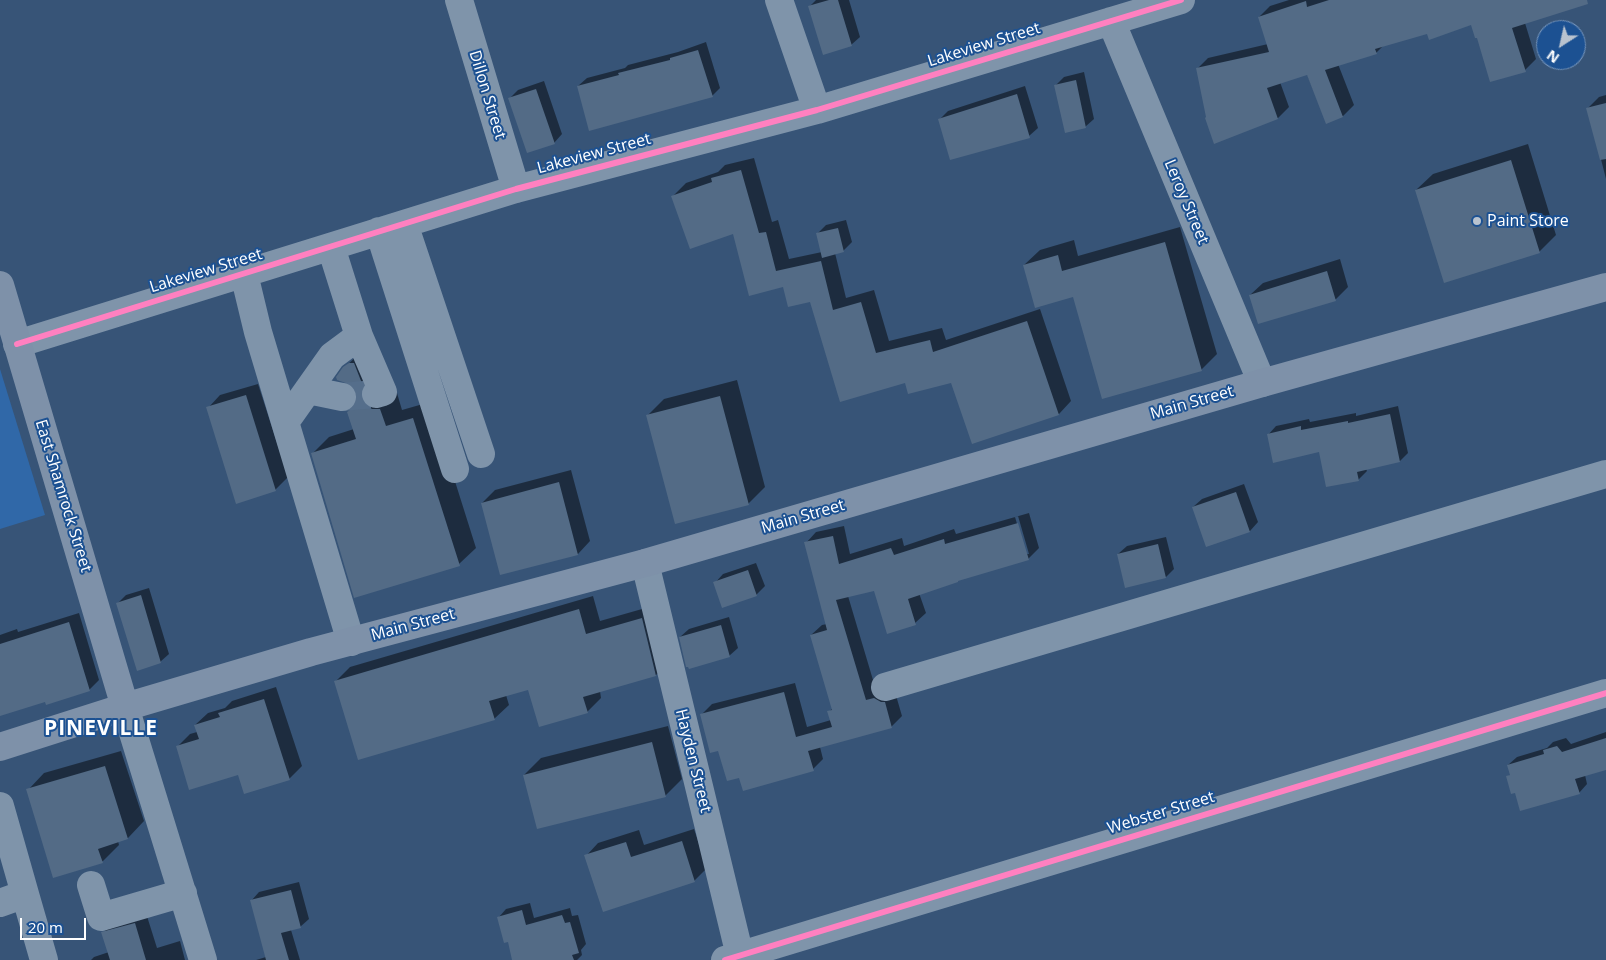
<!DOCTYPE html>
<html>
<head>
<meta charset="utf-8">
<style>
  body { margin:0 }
  #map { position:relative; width:1606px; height:960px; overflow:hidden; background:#375477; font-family:"Open Sans",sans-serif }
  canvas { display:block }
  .north { position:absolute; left:1536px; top:20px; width:50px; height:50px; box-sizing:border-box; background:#1c5192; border:1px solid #7797be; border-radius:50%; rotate:215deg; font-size:14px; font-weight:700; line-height:20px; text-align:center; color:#fff }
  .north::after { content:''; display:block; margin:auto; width:18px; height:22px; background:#b9c3cf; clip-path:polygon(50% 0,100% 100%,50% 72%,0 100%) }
  .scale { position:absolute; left:20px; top:918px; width:66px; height:22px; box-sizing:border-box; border:2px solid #fff; border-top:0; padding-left:6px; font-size:15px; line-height:18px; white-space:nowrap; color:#fff; -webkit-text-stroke:4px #1c5192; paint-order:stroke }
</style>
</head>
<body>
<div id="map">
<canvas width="1606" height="960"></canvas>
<div class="north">N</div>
<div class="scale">20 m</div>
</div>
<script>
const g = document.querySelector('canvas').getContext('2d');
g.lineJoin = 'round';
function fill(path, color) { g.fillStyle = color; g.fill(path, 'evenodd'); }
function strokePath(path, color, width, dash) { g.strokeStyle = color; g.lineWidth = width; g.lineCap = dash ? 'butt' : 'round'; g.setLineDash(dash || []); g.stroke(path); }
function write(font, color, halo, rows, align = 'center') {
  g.font = font + ' "Open Sans",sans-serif'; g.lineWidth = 4; g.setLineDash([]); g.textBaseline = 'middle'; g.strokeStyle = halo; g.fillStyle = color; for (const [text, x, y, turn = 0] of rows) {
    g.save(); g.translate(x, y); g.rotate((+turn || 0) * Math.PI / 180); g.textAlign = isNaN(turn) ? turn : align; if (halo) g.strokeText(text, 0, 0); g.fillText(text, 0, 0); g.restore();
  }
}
const green = new Path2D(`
  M0 369 45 515 0 529Z`);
const shadow = new Path2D(`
  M816 0H849L860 37 851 45 810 6Z
  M1289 0H1572L1525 23 1536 59 1525 70 1478 36 1472 23 1428 32 1384 45 1376 53 1338 64 1354 105 1343 116 1326 122 1307 74 1280 82 1289 107 1278 118 1214 142 1197 69 1208 58 1268 44 1259 17 1270 6Z
  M706 42 720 88 712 96 578 86 587 78 625 68 628 65 678 52Z
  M1084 72 1094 119 1085 127 1056 85 1064 77Z
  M544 81 562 134 554 143 510 98 518 90Z
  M1025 86 1038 128 1029 136 940 119 948 111Z
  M1606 95V179L1588 108 1599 97Z
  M1528 144 1556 235 1539 252 1416 190 1433 174Z
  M754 158 772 222 778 220 789 259 822 252 817 234 826 225 846 220 852 242 843 251 835 253 846 298 874 290 889 341 942 328 946 340 1040 309 1071 401 1059 414 952 382H906L811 300 784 286 733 232 673 196 686 183 718 172 725 165Z
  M1180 227 1217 354 1201 370 1024 265 1040 250 1074 240 1078 256Z
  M1340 259 1348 287 1336 299 1259 323 1250 295 1263 283Z
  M362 351 389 393H397L402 410 430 402 476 548 459 564 312 454 329 437 354 429 348 412 357 404 358 392 344 368Z
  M737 380 765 487 748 504 647 416 664 399Z
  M258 384 288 477 275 490 208 408 220 395Z
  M1398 406 1408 453 1400 461 1366 469 1367 471 1358 480 1320 451 1268 435 1276 426 1309 419 1310 422 1356 413V416Z
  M571 470 590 541 578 554 482 503 495 490Z
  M1244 484 1258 522 1250 531 1207 545 1193 507 1202 499Z
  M1029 513 1039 548 1028 559 959 579 919 593 926 613 915 623 875 590 848 596 876 690 895 692 902 716 891 727 820 747 823 759 813 769 740 776 719 750 701 715 712 704 795 683 807 727 831 720 829 712 833 708 811 635 822 625 827 624 806 543 816 532 844 526 850 554 902 538 904 546 954 529 956 534ZM1018 516 1029 554H1026L1015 517Z
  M1166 537 1174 569 1166 577 1118 554 1127 546Z
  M756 563 765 586 756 595 715 583 723 574Z
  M149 588 169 654 160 662 118 603 126 595Z
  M593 596 600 621 656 605 670 661 656 675 600 691 601 698 587 712 529 688 506 695 509 705 494 719 336 681 350 667Z
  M79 613 99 680 89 690 46 701 0 715V635L17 629 18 632Z
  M729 617 738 648 729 656 680 637 689 629Z
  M276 687 302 766 289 779 239 773 177 747 190 734 197 732 195 725 208 713 225 708 232 701Z
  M668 726 682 779 665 796 524 775 541 758Z
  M1606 732V768L1585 775 1587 784 1579 793 1516 791 1508 777 1511 774 1508 765 1517 757 1547 748 1553 742 1566 738 1571 744Z
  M121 751 144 821 128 838 118 841 119 845 103 861 54 877 28 790 44 773Z
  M694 829 707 868 694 881 586 856 598 843 639 830 644 845Z
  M299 882 309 919 300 927 291 930 300 960H256L266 957 251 901 259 892Z
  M530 903 534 918 570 908 572 916 578 915 586 944 581 950 582 955 577 960H513L509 941 499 917 506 909Z
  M146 913 157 948 180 941 185 960H91L94 957 109 952 103 933 114 921Z`);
const building = new Path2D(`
  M829 0H838L852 46 823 55 808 6Z
  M1329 0H1587L1588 4 1512 28 1526 72 1490 82 1477 38H1475L1471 25 1429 40 1427 34 1375 49 1377 54 1325 70 1343 117 1326 124 1307 75 1267 88 1278 119 1214 144 1205 118 1206 117 1196 68 1269 52 1258 17 1306 1 1307 7Z
  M698 50 713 97 589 131 577 86 619 75 618 73 670 60V58Z
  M1076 80 1086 128 1065 133 1054 85Z
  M536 89 555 144 527 153 508 98Z
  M1017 94 1030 138 950 160 938 119Z
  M1606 103V159L1600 160 1586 108Z
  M1511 160 1540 253 1444 283 1415 190Z
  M741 170 759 233 766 232 776 271 821 261 833 310 861 302 876 353 930 340 933 352 1027 321 1059 415 972 444 951 383 908 394 905 383 840 402 810 302 788 307 783 287 749 296 733 234 690 249 671 196 712 182 711 178Z
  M838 228 844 252 822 258 816 233Z
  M1165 242 1202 371 1102 399 1073 297 1035 308 1023 265 1058 255 1062 271Z
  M1327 271 1336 301 1258 324 1249 295Z
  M349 363H354L363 386 361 391V399L365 405 372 409H380L386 426 413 418 460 566 354 598 311 453 356 439 347 412 354 407 357 400V393L352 385 337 380 336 377 343 367Z
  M246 395 276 491 236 504 206 407Z
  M720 396 749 505 675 524 646 415Z
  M1390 414 1400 462 1357 472 1359 481 1326 487 1319 452 1273 463 1267 434 1301 426V430L1348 421V423Z
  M559 482 578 555 500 575 481 503Z
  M1236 492 1250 532 1206 547 1192 507Z
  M1018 523 1029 560 958 581V582L908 599 916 625 887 634 874 591 836 600 866 700 874 698 881 702H885L892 728 808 751 814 771 743 791 739 778 727 781 718 751 710 753 700 714 784 692 796 737 832 727 827 711 832 710 810 635 827 630 804 542 833 536 839 564 891 548 894 555 944 539 945 544Z
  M1158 544 1166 578 1125 588 1117 554Z
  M748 570 757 596 722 608 713 582Z
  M141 595 161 663 137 671 116 603Z
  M579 609 586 634 642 618 656 676 583 697 588 713 539 727 528 690 489 701 495 720 358 760 334 681Z
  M69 622 90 691 46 705 45 702 0 716V644Z
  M721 625 730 657 689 669 688 667H686L679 637Z
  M264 699 290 780 244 794 238 775 189 790 176 746 199 739 194 725 220 717 218 713Z
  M1606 738V770L1575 779 1580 794 1520 811 1515 793 1511 794 1506 776 1510 775 1507 765 1544 754 1543 750 1557 746 1562 752Z
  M652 742 666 797 537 829 523 775Z
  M105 766 128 839 98 849 103 863 53 878 26 789Z
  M682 841 695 882 603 912 584 855 626 842 631 857Z
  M291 890 301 928 281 933 289 960H266L250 900Z
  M522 910 526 925 562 915 565 923 570 922 579 953 572 955 574 960H512L508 942 504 943 497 917Z
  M135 923 146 960H110L101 932Z`);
const minorTunnel = new Path2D(`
  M342 397 376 394`);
const minor = new Path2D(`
  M459 0 516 189
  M779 0 817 110
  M1111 21 1262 383
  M404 224 481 454
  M379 231 455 469
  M244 274 258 332 351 642
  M359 336 383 392 376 394
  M17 344 516 189 817 110 1181 0
  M308 390 342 397
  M286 421 332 356 359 336 331 247
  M645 563 741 960
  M885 687 1606 474
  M125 707 203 960
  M0 806 25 894
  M91 885 101 917 183 893
  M0 903 25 894 44 960
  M725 960 1606 693`);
const major = new Path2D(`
  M0 285 125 707
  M0 747 125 707 311 652 645 563 1262 383 1606 287`);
const cycleway = new Path2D(`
  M17 344 516 189 817 110 1181 0
  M725 960 1606 693`);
const markers = [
  [1477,221,5,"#b9c3cf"]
];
const streetNames = [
  ["Lakeview Street",984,45,-17],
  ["Dillon Street",487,95,73],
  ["Lakeview Street",594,154,-15],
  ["Leroy Street",1186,202,67],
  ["Lakeview Street",206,271,-17],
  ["Main Street",1192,403,-16],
  ["East Shamrock Street",63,496,73],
  ["Main Street",803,517,-16],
  ["Main Street",413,625,-15],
  ["Hayden Street",693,761,76],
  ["Webster Street",1161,813,-17]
];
const poiNames = [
  ["Paint Store",1487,221]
];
const districtNames = [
  ["PINEVILLE",101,729]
];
fill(green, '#3068a8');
fill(shadow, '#0007');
fill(building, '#536b86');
strokePath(minorTunnel, '#556e8b', 28, [28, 14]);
strokePath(minor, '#7f94aa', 28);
strokePath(major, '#7e91a9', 28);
strokePath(cycleway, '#ff80c0', 6);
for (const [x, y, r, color] of markers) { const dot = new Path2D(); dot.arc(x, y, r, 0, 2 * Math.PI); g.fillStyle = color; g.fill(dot); strokePath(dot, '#1c5192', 2); }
write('16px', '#fff', '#1c5192', streetNames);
write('16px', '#fff', '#1c5192', poiNames, 'left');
g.letterSpacing = '1px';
write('bold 21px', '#fff', '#1c5192', districtNames);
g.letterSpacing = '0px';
</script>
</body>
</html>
